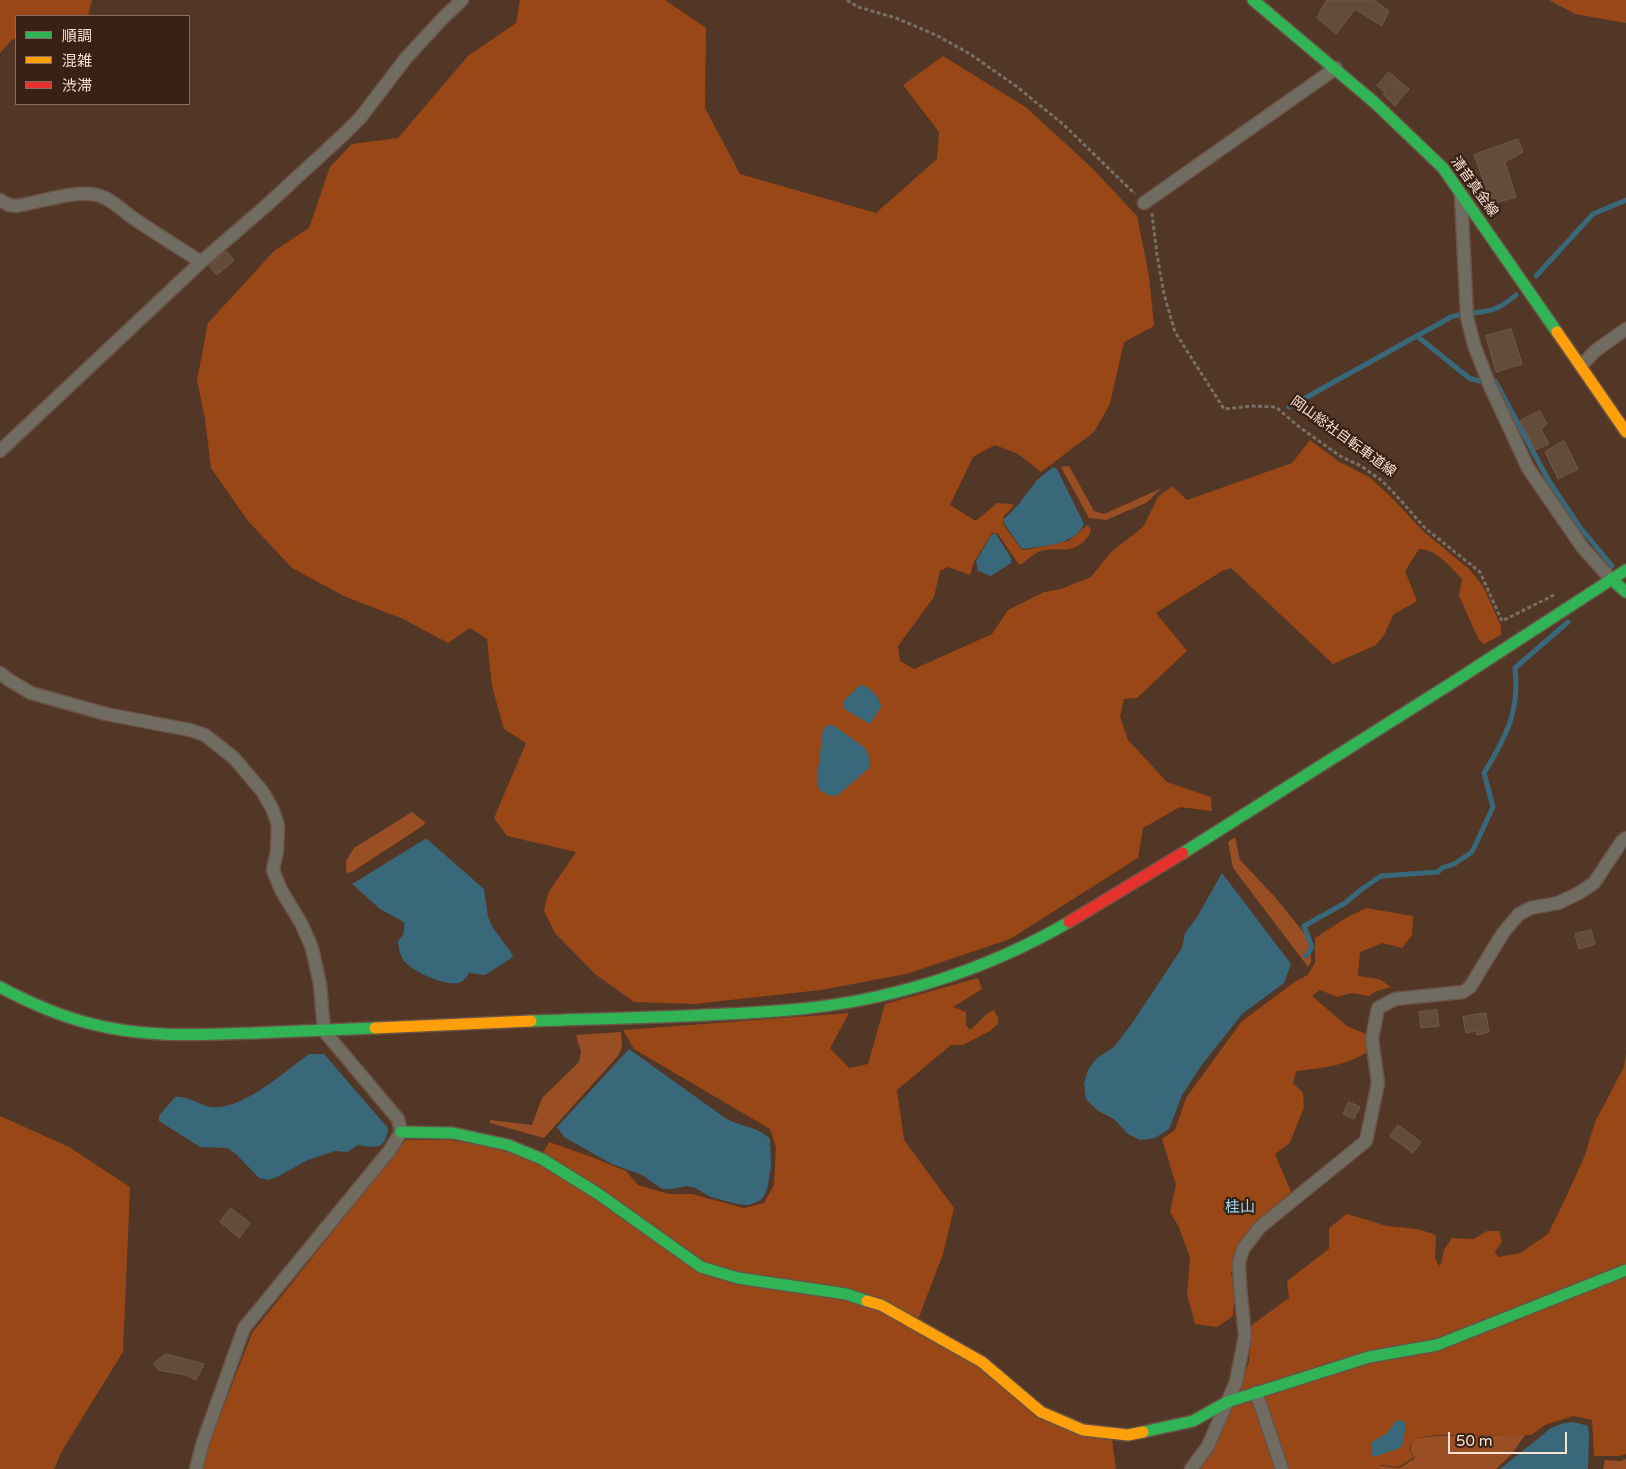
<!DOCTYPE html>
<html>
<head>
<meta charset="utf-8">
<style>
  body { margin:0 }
  #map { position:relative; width:1626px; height:1469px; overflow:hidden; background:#523626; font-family:"Varela Round","Noto Sans JP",sans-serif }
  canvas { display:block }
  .legend { position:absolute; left:15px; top:15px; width:175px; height:90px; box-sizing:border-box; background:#392115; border:1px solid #876d61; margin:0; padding:6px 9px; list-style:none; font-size:15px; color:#fbe0d3 }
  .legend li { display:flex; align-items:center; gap:10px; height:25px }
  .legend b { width:25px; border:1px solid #876d61 }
  .scale { position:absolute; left:1448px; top:1432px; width:119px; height:22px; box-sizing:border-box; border:2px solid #fbe0d3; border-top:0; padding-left:6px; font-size:15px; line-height:18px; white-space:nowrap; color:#fbe0d3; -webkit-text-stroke:4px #392115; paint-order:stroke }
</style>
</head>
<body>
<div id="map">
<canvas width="1626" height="1469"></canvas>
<ul class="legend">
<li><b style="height:6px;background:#30b455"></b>順調</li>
<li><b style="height:6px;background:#ff9f0a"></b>混雑</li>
<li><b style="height:6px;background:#e5322d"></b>渋滞</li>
</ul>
<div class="scale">50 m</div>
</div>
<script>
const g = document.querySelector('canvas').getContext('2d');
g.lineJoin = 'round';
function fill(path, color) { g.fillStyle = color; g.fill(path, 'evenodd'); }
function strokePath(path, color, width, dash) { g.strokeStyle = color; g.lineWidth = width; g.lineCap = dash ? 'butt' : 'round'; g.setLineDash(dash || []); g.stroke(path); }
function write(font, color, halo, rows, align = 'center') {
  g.font = font + ' "Varela Round","Noto Sans JP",sans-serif'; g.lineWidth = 4.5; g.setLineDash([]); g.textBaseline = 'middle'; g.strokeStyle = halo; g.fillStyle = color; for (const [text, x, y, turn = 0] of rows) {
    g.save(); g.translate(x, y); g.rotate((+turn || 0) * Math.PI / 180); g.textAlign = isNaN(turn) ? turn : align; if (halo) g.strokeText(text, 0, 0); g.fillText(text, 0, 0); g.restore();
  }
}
const green = new Path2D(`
  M1069 466 1094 511 1104 514 1162 488 1146 503 1106 520 1089 518 1061 467Z
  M412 812 425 822 424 825 352 872 348 873 346 871V861L354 848Z
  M1235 837 1240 860 1274 896 1310 940 1311 962 1308 967 1233 868 1228 842Z
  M621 1032 622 1047 618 1056 544 1138 490 1123V1120L532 1125 542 1098 579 1062 581 1052 576 1035Z
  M1525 1435 1512 1454 1496 1469H1380V1466L1400 1468 1415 1458 1410 1450 1414 1439 1435 1436Z
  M1626 1459V1469H1603L1605 1460 1620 1461Z`);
const forest = new Path2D(`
  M0 0H92L88 16H16V38L13 39 0 53Z
  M520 0H665L706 28 705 108 740 174 876 213 937 159 939 132 903 85 943 56 1027 108 1092 168 1137 216 1149 276 1154 326 1124 342 1110 404 1094 432 1041 472 1018 454 995 445 973 457 950 505 976 521 997 503 1011 504 1014 506 1004 516 1003 524 1021 549 1024 550 1069 541 1087 525 1091 529C1090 534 1089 535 1086 539 1070 556 1059 546 1041 551 1033 554 1028 559 1021 565L1018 563 998 534 992 533 974 562 970 575 948 567 940 571 934 597 898 646 900 661 914 669 992 634 1008 610 1044 592 1061 589 1091 577 1111 552 1143 527 1158 497 1172 486 1187 500 1292 463 1310 440 1338 461 1369 477 1390 496 1424 532 1469 569 1483 586 1501 626V635L1484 644 1479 640 1459 596 1462 579C1450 567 1437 549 1419 549L1405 571 1417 601 1394 614 1384 635 1376 645 1333 664 1231 568 1222 571 1156 613 1187 651 1137 698 1124 699 1120 717 1128 740 1167 782 1211 797 1212 811 1180 807 1143 828 1138 858 1010 939 906 974 821 990 694 1004 634 1002 595 974 555 933 544 911 548 893 576 852 507 836 494 818 526 743 504 729 492 686 487 639 470 628 448 643 403 619 346 597 292 568 248 521 211 468 205 419 197 380 208 323 274 251 309 228 330 167 352 144 398 138 468 56 516 23ZM860 685C870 686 880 698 881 707L843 702Z
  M1549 0H1626V23L1575 14Z
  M1366 908 1413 916 1412 935 1402 948 1383 943 1360 952 1358 976 1379 979 1391 987 1377 991 1369 996 1352 993 1337 997 1320 990 1312 996 1347 1026 1368 1035 1369 1051C1345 1066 1323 1068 1296 1071L1293 1083 1303 1093 1304 1107 1290 1143 1275 1154 1291 1192 1257 1222 1239 1246 1231 1273 1235 1294 1233 1316 1217 1327 1195 1324 1187 1294 1190 1258 1179 1227 1170 1212 1176 1185 1162 1139 1175 1130 1186 1098 1242 1021 1296 981 1308 975 1315 962V938L1346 918Z
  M978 978 982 989 953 1007 966 1012V1025L970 1030C979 1023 984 1014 994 1010L998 1018V1024L990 1031 963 1045H951L897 1090 904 1140 954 1208 943 1254 914 1330 980 1368 1036 1417 1112 1440 1116 1469H203L210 1442 252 1333 406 1140H450L504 1149 537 1164 549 1142 589 1156 626 1171 638 1185 669 1194H692L744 1208 764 1203 774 1185 776 1147 770 1129 634 1049 623 1030 849 1013 830 1048 849 1068 868 1064 885 1004Z
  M1626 1053V1454L1620 1456H1594L1592 1420 1573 1416 1545 1425 1531 1435H1435L1414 1439 1409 1450 1414 1457 1399 1467 1380 1465V1469H1200L1204 1464 1233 1405 1249 1362 1252 1325 1289 1298 1287 1281 1329 1249V1228L1347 1214 1387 1226 1418 1229 1436 1235 1435 1258 1440 1267 1444 1250 1452 1238 1474 1239 1487 1231H1499L1502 1242 1495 1252 1498 1257 1520 1253 1548 1234 1567 1195 1585 1155 1595 1122 1624 1067Z
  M0 1116 69 1147 130 1187 123 1352 63 1449 54 1469H0Z`);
const water = new Path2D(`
  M1053 467 1057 469 1084 524C1074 546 1045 545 1024 549L1021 548 1004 523V519L1018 505 1037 480Z
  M992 534H996L1011 558V563L991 576 978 571 976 561Z
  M860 685C870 686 880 698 881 707L870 724 843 708V702Z
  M828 725H833L865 748C869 754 870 761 869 768L838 795 831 796 819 790 817 779 823 729Z
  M425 839 428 840 484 889 488 917 493 928 511 952 513 957 485 975 469 973C467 976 464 980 461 982 449 988 414 972 406 963 400 957 399 949 398 941 404 935 405 931 404 922L380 909 352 884Z
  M1222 873 1291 964 1284 983 1242 1014 1201 1066 1182 1095 1169 1129 1155 1138 1140 1140 1128 1134 1114 1119 1098 1111 1086 1099 1084 1084 1088 1070 1097 1058 1114 1047 1133 1022 1182 948 1185 933 1197 917Z
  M629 1049 721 1115C725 1118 730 1121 736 1123 749 1128 759 1128 770 1139L771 1167 767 1189 763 1198 757 1202 748 1205 737 1204 711 1197 695 1188 687 1186 672 1189H662L642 1175 612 1164 564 1137 557 1127Z
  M309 1054H324L388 1128C386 1150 375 1148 358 1145L347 1152 335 1151 308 1160 277 1177 268 1180 259 1178 236 1154 227 1148 200 1147 159 1121V1116L175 1097C189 1095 199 1106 212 1107 243 1110 284 1072 309 1054Z
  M1397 1420 1405 1422 1406 1425 1402 1446 1400 1448 1374 1457 1371 1454 1372 1442 1387 1433 1395 1422Z
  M1574 1422 1588 1426 1589 1434 1588 1469H1500L1551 1428 1564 1423Z`);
const stream = new Path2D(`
  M1536 276 1593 214 1626 200
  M1417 336 1469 378 1479 381
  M1495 381 1549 481 1579 526 1612 566
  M1289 407 1451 317C1466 311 1484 315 1499 307 1505 304 1511 299 1516 295
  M1306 956 1312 947 1304 926 1345 903 1362 889 1381 876 1438 872 1442 868 1454 864 1472 852 1493 807 1484 773C1506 737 1520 711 1515 668L1568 622`);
const building = new Path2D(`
  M1327 0H1374L1389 11 1382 26 1355 9 1336 34 1317 18Z
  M1389 72 1409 89 1395 106 1383 94 1385 92 1377 86Z
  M1518 139 1523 152 1505 162 1516 197 1492 204 1474 155Z
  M226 251 234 260 217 275 209 266Z
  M1511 329 1522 364 1496 372 1486 336Z
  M1540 411 1547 424 1541 429 1549 444 1535 450 1520 421Z
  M1564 441 1578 469 1558 479 1545 452Z
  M1591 930 1595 944 1579 949 1575 934Z
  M1437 1010 1439 1026 1421 1028 1419 1012Z
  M1486 1013 1489 1032 1477 1035 1476 1031 1466 1033 1463 1017Z
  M1349 1102 1360 1107 1354 1119 1343 1114Z
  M1398 1125 1421 1142 1413 1153 1390 1136Z
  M231 1208 250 1223 239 1238 220 1222Z
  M166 1354 197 1362 204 1364 196 1380 186 1375 158 1370 154 1363Z`);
const path = new Path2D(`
  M847 0 858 7 896 18 936 35 970 54 1016 86 1064 125 1135 194
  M1152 213 1157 255 1164 294 1175 332 1224 409 1252 406 1276 407 1298 426 1340 456 1361 466 1381 480 1394 493 1425 528 1480 572 1502 621 1554 595`);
const street = new Path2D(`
  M1461 195 1467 317 1474 345 1490 386 1528 468 1583 548 1611 579
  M0 200 9 205 16 206C41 202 73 190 97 195 110 198 122 210 133 218 155 233 178 247 201 262
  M1144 203 1336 68
  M1581 366 1595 351 1626 329
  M0 451 201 262 267 205 343 135 361 117 406 58 444 17 462 0
  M0 673 9 680 31 693 106 714 190 730 205 735 234 758 262 791 272 808 278 825 277 851 273 870 281 890 301 923 312 948 320 984 324 1031 398 1119 401 1132 390 1150 244 1328 203 1442 196 1469
  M1256 1392 1282 1469
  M1191 1469 1208 1446 1236 1382 1245 1336 1240 1286 1239 1262 1243 1249 1260 1227 1366 1141 1378 1083 1372 1039 1378 1008 1395 999 1463 992 1470 987 1503 933 1519 914 1531 908 1558 903 1579 893 1594 883 1622 841 1626 838`);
const fast = new Path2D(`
  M1253 0 1374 102 1443 168 1557 332
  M1611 579 1626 592
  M1183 853 1455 681 1626 570
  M0 987C28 1002 57 1015 88 1023 143 1038 197 1035 254 1033 294 1031 335 1030 375 1028
  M531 1021C617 1018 703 1017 789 1010 887 1002 985 971 1069 922
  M401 1132 453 1133 508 1145 542 1159 597 1193 701 1267 738 1278 846 1294 867 1301
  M1143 1432 1193 1421 1227 1402 1369 1357 1437 1345 1626 1270`);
const slow = new Path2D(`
  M1557 332 1626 432
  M375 1028 531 1021
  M867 1301 881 1305 982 1362 1041 1412 1083 1430 1128 1435 1143 1432`);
const jam = new Path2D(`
  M1069 922 1183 853`);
const streetNames = [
  ["清音真金線",1474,187,54],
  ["岡山総社自転車道線",1343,437,36]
];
const neighbourhoodNames = [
  ["桂山",1240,1208]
];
fill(green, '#9a4e24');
fill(forest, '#994716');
fill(water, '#39687b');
strokePath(stream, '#39687b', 5);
fill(building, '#634c39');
strokePath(building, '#705b4b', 1);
strokePath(street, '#6a5245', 15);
strokePath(fast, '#6a5245', 14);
strokePath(slow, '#6a5245', 14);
strokePath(jam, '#6a5245', 14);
strokePath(path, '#786f65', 3, [4, 2.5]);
strokePath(street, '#716c62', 12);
strokePath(fast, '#30b455', 11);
strokePath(slow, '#ff9f0a', 11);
strokePath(jam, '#e5322d', 11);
write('14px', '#fbe0d3', '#392115', streetNames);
write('15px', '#96dbf8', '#392115', neighbourhoodNames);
</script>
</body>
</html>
